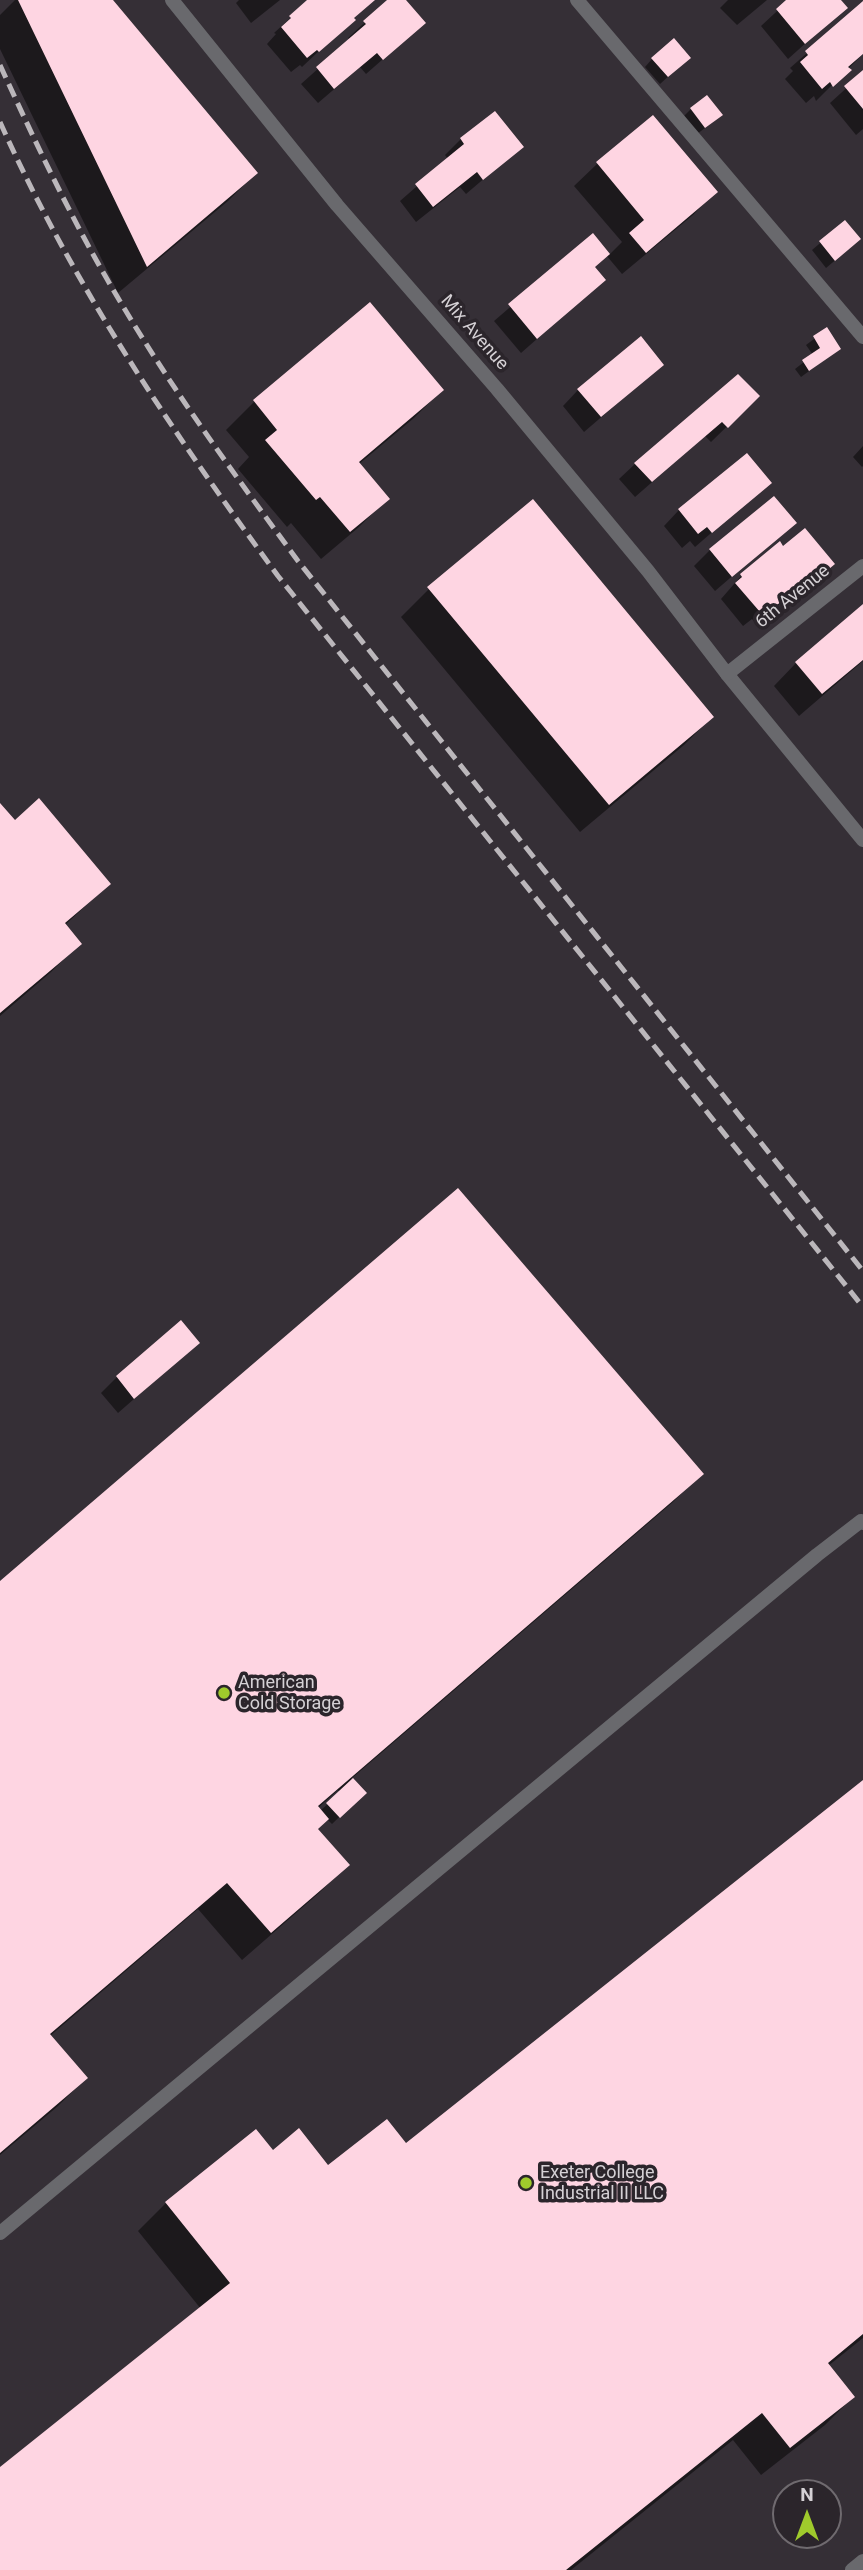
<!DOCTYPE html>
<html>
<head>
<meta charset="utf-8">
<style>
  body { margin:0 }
  #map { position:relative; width:863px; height:2570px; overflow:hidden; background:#352f36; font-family:Roboto,sans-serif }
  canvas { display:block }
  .north { position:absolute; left:772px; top:2479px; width:70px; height:70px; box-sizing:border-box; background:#2b252b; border:2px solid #6f6a6f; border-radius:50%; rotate:0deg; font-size:19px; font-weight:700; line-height:28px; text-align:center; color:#d5d1d5 }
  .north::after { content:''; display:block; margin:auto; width:24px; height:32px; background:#9fca2c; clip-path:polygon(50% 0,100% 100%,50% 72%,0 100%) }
</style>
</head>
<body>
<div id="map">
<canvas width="863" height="2570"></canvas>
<div class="north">N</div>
</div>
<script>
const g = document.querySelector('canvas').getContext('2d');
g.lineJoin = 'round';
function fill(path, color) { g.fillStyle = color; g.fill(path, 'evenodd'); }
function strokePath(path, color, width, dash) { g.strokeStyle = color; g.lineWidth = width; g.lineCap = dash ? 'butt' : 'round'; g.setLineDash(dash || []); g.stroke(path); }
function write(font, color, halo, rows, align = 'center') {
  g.font = font + ' Roboto,sans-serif'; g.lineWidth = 7; g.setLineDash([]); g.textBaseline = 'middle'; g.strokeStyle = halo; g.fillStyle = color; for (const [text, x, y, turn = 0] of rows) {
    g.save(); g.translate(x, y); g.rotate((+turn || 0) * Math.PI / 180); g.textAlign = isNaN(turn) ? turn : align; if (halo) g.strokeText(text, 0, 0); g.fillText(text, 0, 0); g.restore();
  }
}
const shadow = new Path2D(`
  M15 0H110L256 173 228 201 118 293 0 49V15Z
  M239 0H280L251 23 236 3Z
  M310 0H373L302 67 300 65 291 72 267 44 276 34 274 33Z
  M389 0H404L424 23 366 74 360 67 318 103 301 84 350 40 348 38Z
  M728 0H767L737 25 720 8Z
  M789 0H842L840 2 845 8 788 59 761 26Z
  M863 4V54L816 101 814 96 806 103 785 79 793 71 790 68Z
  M652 59 681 65 660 84 645 67Z
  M863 73V129L856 135 830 103Z
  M691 109 713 122 697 134 683 117Z
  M652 117 715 192 693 215 622 274 606 255 594 268 604 280 521 353 494 321 593 236 609 255 622 242 574 186 597 164Z
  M461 139 521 147 466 194 460 187 416 222 400 201 448 159 445 155Z
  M845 222 851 247 826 268 812 250Z
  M369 304 442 390 414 418 359 464 387 499 359 527 321 559 291 523 287 527 238 469 249 457 226 430 254 402Z
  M826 330 839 349 801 377 795 369 813 355 806 345Z
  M662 365 584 432 563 406 578 390Z
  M758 396 711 442 705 436 635 497 619 479 635 464Z
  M863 446V466L862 467 853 457Z
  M769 483 695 547 690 541 682 548 664 526 679 510Z
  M794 523 715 591 694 566 710 550Z
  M783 549 833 564 795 599 791 594 756 624 752 619 743 626 721 599 741 576Z
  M429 589 712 717 684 745 580 832 401 617Z
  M863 607V661L799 716 774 686 796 663Z
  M0 805 14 822 109 884 64 926 79 944 51 972 0 1016Z
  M198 1343 118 1413 101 1393 117 1377Z
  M701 1474 673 1502 351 1779 364 1793 332 1824 327 1819 317 1830 347 1865 319 1893 242 1960 198 1909 50 2036 86 2078 58 2106 0 2155V1583ZM338 1790 340 1793 320 1811 318 1808Z
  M863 1782V2338L828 2366 853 2397 825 2425 761 2475 733 2440 571 2570H0V2470L201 2309 138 2231 166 2203 273 2152 328 2167 406 2146Z`);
const building = new Path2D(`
  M18 0H113L258 173 147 267Z
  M307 0H375L354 18 356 20 319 52 317 50 307 58 281 27 291 18 289 16Z
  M387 0H406L426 23 383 60 377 53 334 89 316 67 366 24 363 21Z
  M786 0H841L848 8 805 44 776 9Z
  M863 1V54L848 67 852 70 833 87 830 82 822 89 800 62 808 55 805 51Z
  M674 38 691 58 668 77 651 58Z
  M863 70V109L844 86Z
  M707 95 723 115 705 128 690 108Z
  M495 111 524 147 483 180 477 172 433 207 415 184 464 144 460 138Z
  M653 115 718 192 646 253 629 233 644 220 596 162Z
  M845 220 861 239 835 261 819 241Z
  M593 233 610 254 595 267 606 280 537 339 508 304Z
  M370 302 444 390 359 462 390 499 350 532 320 497 316 500 265 440 277 430 253 400Z
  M827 327 841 349 809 371 802 360 820 348 813 336Z
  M641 336 664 365 601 417 577 389Z
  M738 374 760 396 728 428 722 422 652 482 634 463Z
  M747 453 772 483 712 533 707 527 698 534 678 509Z
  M774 496 797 523 732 577 709 549Z
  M533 499 714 717 609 805 427 587Z
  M805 528 835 564 811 584 808 580 772 609 768 604 760 612 735 583 742 577 740 574 780 541 783 546Z
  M863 604V660L822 694 795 662Z
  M39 798 111 884 65 923 82 944 0 1013V803L15 820Z
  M458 1188 704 1474 318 1806 329 1819 318 1829 350 1865 271 1933 227 1883 50 2034 88 2078 0 2153V1581Z
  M181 1320 200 1343 134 1399 116 1376Z
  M353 1778 367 1793 340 1818 326 1803Z
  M863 1780V2334L828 2363 855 2397 790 2448 762 2413 566 2570H0V2467L230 2283 165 2202 256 2129 273 2150 299 2128 328 2165 387 2119 406 2143Z`);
const lane = new Path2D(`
  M577 0 863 337
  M727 674 863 840
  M0 2233 817 1555 861 1521 863 1523
  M852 2570 863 2561`);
const street = new Path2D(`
  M172 0 337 205 497 389 648 571 727 674 863 566`);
const rail = new Path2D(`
  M0 65C33 137 67 210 107 279 163 377 231 470 298 561L863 1271
  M0 122C73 285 173 433 278 576L863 1307`);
const markers = [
  [224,1693,7,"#9fca2c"],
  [526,2183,7,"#9fca2c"]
];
const streetNames = [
  ["Mix Avenue",474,333,49],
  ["6th Avenue",793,597,-39]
];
const poiNames = [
  ["American",238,1683],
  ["Cold Storage",238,1704],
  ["Exeter College",540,2173],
  ["Industrial II LLC",540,2194]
];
fill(shadow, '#0007');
fill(building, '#fed5e2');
strokePath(lane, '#69696d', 14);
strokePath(street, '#69696d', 14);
strokePath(rail, '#bbb7bb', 5, [14, 7]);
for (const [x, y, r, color] of markers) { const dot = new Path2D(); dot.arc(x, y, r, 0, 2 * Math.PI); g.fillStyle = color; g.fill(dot); strokePath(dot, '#2b252b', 2.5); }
write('18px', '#d5d1d5', '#2b252b', streetNames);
write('18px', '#d5d1d5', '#2b252b', poiNames, 'left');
</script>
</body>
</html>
